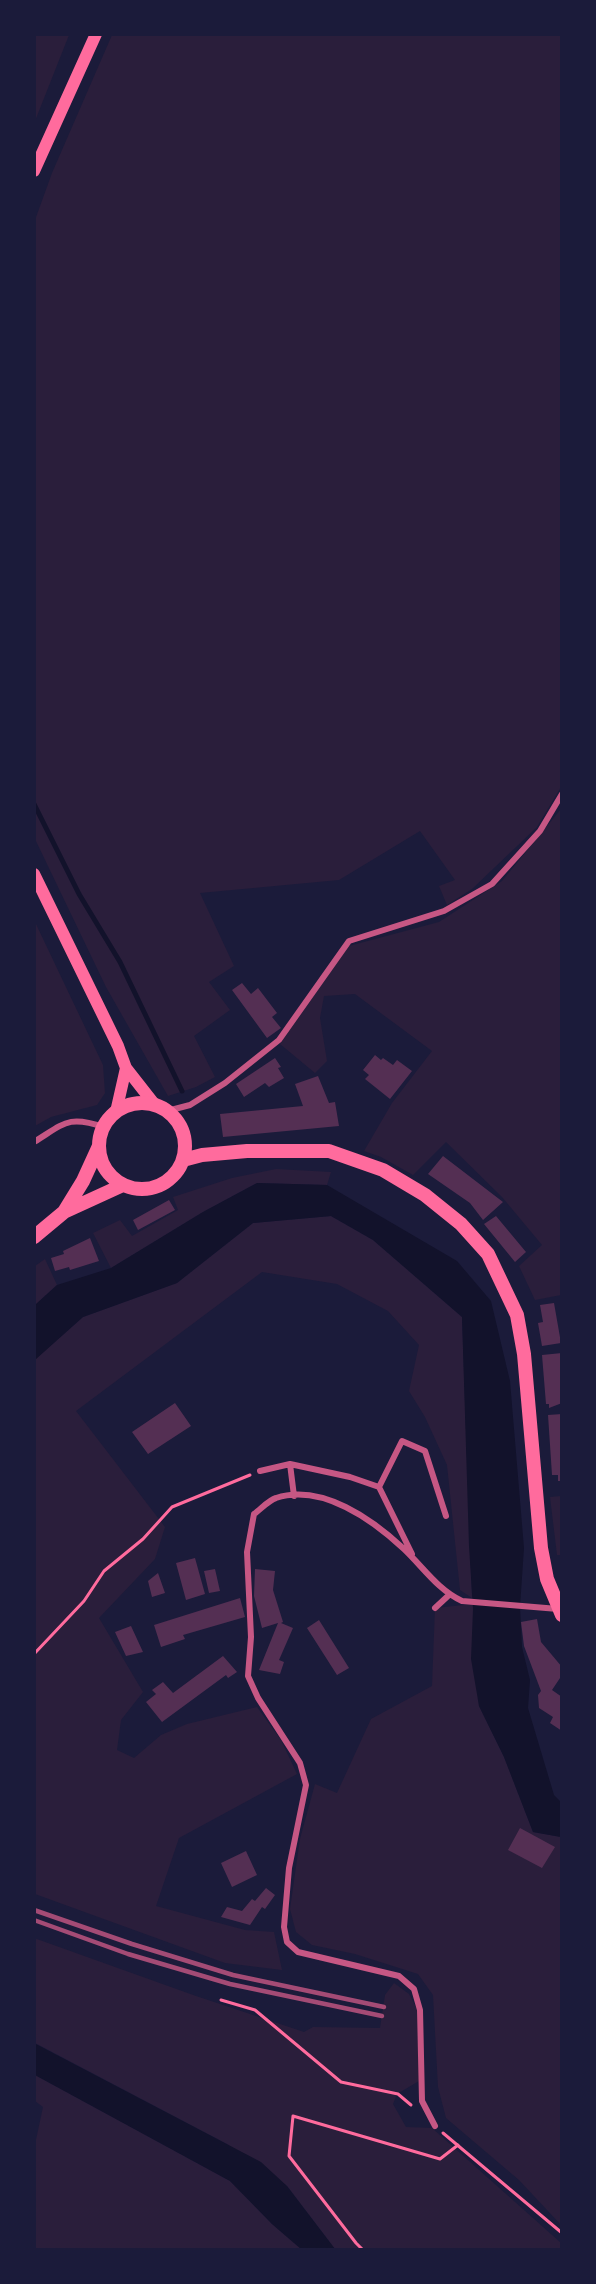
<!DOCTYPE html>
<html>
<head>
<meta charset="utf-8">
<style>
  body { margin:0 }
  #map { position:relative; width:596px; height:2284px; overflow:hidden; background:#1b1b3a; font-family:"Public Sans",sans-serif }
  canvas { display:block }
  .frame { position:absolute; inset:0; border:36px solid #1b1b3a; pointer-events:none }
</style>
</head>
<body>
<div id="map">
<canvas width="596" height="2284"></canvas>
<div class="frame"></div>
</div>
<script>
const g = document.querySelector('canvas').getContext('2d');
g.lineJoin = 'round';
function fill(path, color) { g.fillStyle = color; g.fill(path, 'evenodd'); }
function strokePath(path, color, width, dash) { g.strokeStyle = color; g.lineWidth = width; g.lineCap = dash ? 'butt' : 'round'; g.setLineDash(dash || []); g.stroke(path); }
const green = new Path2D(`
  M34 35H69L35 121H34Z
  M112 35H561V787L537 827 472 889 447 905 439 886 455 880 420 831 339 880 200 893 234 966 209 982 230 1010 194 1036 215 1077 196 1087 168 1096 106 987 35 839V220L52 173Z
  M561 809V1295L535 1300 519 1266 542 1245 502 1197 446 1142 413 1175 381 1157 364 1151 392 1103 432 1051 355 994 324 996 320 1018 327 1061 315 1073 280 1044 349 946 439 922 502 881Z
  M35 922 103 1065 105 1093 97 1105 51 1117 35 1126Z
  M276 1169 331 1172 327 1185 257 1183 203 1212 111 1268 93 1233 120 1220 132 1236 178 1210 173 1197 232 1178Z
  M331 1216 373 1240 462 1317 472 1598 460 1590 447 1465 425 1417 409 1391 419 1345 388 1311 337 1284 262 1272 76 1411 165 1527 155 1559 99 1618 143 1692 121 1720 117 1750 134 1758 161 1735 187 1724 257 1707 281 1740 297 1774 179 1838 156 1906 245 1930 274 1932 282 1970 225 1963 35 1894 34 1360 83 1317 177 1283 253 1223Z
  M45 1259 57 1285 35 1305V1266Z
  M561 1496H562L561 1555H557L550 1497Z
  M473 1604 479 1706 504 1757 533 1832 561 1837V2225L519 2180 446 2118 438 2087 433 1995 418 1974 355 1954 312 1945 296 1932 290 1909 300 1839 315 1784 337 1793 371 1719 432 1686 435 1608Z
  M34 1938 196 1996 304 2032 313 2027 380 2028 385 1995 394 1983 409 1994 417 2009 419 2081 397 2094 393 2104 406 2127 432 2128 561 2243V2249H335L287 2186 227 2144 35 2043Z
  M35 2075 230 2181 272 2224 301 2249H35L34 2149 43 2107 35 2101Z`);
const water = new Path2D(`
  M257 1183 327 1185 457 1261 491 1301 510 1381 524 1548 520 1607 522 1647 530 1680 528 1708 554 1795 561 1802V1837L533 1832 504 1757 479 1706 471 1659 473 1609 469 1546 462 1317 373 1240 331 1216 253 1223 177 1283 83 1317 35 1360V1305L57 1285 111 1268 203 1212Z
  M34 2043 261 2162 287 2186 335 2249H301L272 2224 230 2181 35 2075Z`);
const stream = new Path2D(`
  M34 804 79 894 120 962 182 1091`);
const building = new Path2D(`
  M242 983 251 994 258 988 277 1013 272 1017 281 1028 267 1038 232 990Z
  M375 1055 381 1060 383 1058 393 1065 397 1060 412 1071 390 1099 365 1079 369 1075 363 1070Z
  M275 1058 281 1067 278 1068 284 1078 269 1087 265 1083 244 1097 236 1084Z
  M318 1076 329 1103 335 1102 339 1126 223 1137 220 1114 303 1106 295 1084Z
  M443 1156 503 1202 483 1220 470 1203 428 1174Z
  M169 1200 175 1210 138 1230 133 1220Z
  M496 1216 526 1252 515 1262 484 1224Z
  M90 1238 99 1261 70 1270 69 1267 55 1271 51 1258 64 1254 63 1251Z
  M554 1303 561 1343 542 1346 538 1323 543 1322 540 1305Z
  M562 1353V1403L549 1408V1404H546L542 1355Z
  M175 1403 191 1426 148 1454 132 1432Z
  M562 1414V1481H558V1475H552L548 1415Z
  M195 1558 205 1594 186 1600 176 1563Z
  M215 1569 220 1591 209 1593 204 1571Z
  M255 1569 275 1571 273 1590 283 1622 281 1623 293 1628 279 1660 284 1662 280 1674 259 1670 278 1623 262 1628 254 1596Z
  M158 1573 165 1593 152 1597 148 1581Z
  M240 1598 245 1617 183 1635 185 1639 161 1647 154 1625Z
  M537 1619 541 1642 562 1667V1675L552 1690 562 1697V1731L550 1723 553 1717 539 1708 538 1695 541 1691 524 1646 521 1622Z
  M319 1620 349 1668 337 1675 307 1628Z
  M131 1626 143 1652 126 1656 115 1632Z
  M223 1656 237 1672 228 1678 226 1675 162 1722 146 1702 156 1694 152 1690 163 1682 173 1693Z
  M520 1828 555 1847 542 1868 508 1850Z
  M246 1851 257 1875 232 1887 221 1863Z
  M266 1888 275 1895 265 1909 262 1907 250 1925 221 1917 227 1907 242 1911 252 1899 255 1901Z`);
const path = new Path2D(`
  M34 1654 84 1601 104 1571 143 1539 172 1507 250 1475
  M221 2000 255 2010 341 2082 398 2094 411 2105
  M443 2133 562 2233
  M363 2250 356 2243 289 2156 293 2116 440 2159 458 2145`);
const minor = new Path2D(`
  M167 1111 190 1105 225 1083 279 1040 349 941 444 911 492 884 540 831 562 794
  M34 1142C65 1123 68 1115 104 1127
  M290 1464 294 1496
  M260 1471 290 1464 350 1477 379 1487
  M412 1554 379 1487 402 1441 425 1451 446 1516
  M435 1608 449 1595
  M435 2126 422 2101 420 2010 414 1989 399 1976 298 1952 287 1942 284 1927 289 1868 306 1785 300 1763 258 1698 248 1676 251 1637 247 1552 254 1514C261 1509 269 1500 276 1498 322 1483 373 1520 404 1549 423 1567 438 1590 462 1601L558 1609`);
const secondary = new Path2D(`
  M34 171 96 34
  M34 874 118 1046 126 1068 155 1105
  M116 1112 126 1068`);
const primary = new Path2D(`
  M99 1146a43 43 0 1 1 86 0a43 43 0 1 1-86 0Z
  M183 1160 202 1155 247 1151H329L383 1170 425 1195 461 1224 488 1254 517 1315 524 1354 541 1548 547 1579 562 1615
  M64 1212 83 1181 99 1146
  M34 1237 64 1212 123 1185`);
const rail = new Path2D(`
  M34 1910 132 1944 233 1975 384 2007
  M34 1920 128 1954 230 1984 382 2016`);
fill(green, '#2a1e3b');
fill(water, '#12122b');
strokePath(stream, '#12122b', 5);
fill(building, '#542f53');
strokePath(path, '#ff6b9d', 3);
strokePath(minor, '#c65784', 6);
strokePath(secondary, '#ff6b9d', 12);
strokePath(primary, '#ff6b9d', 14);
strokePath(rail, '#a44b75', 4.5);
</script>
</body>
</html>
